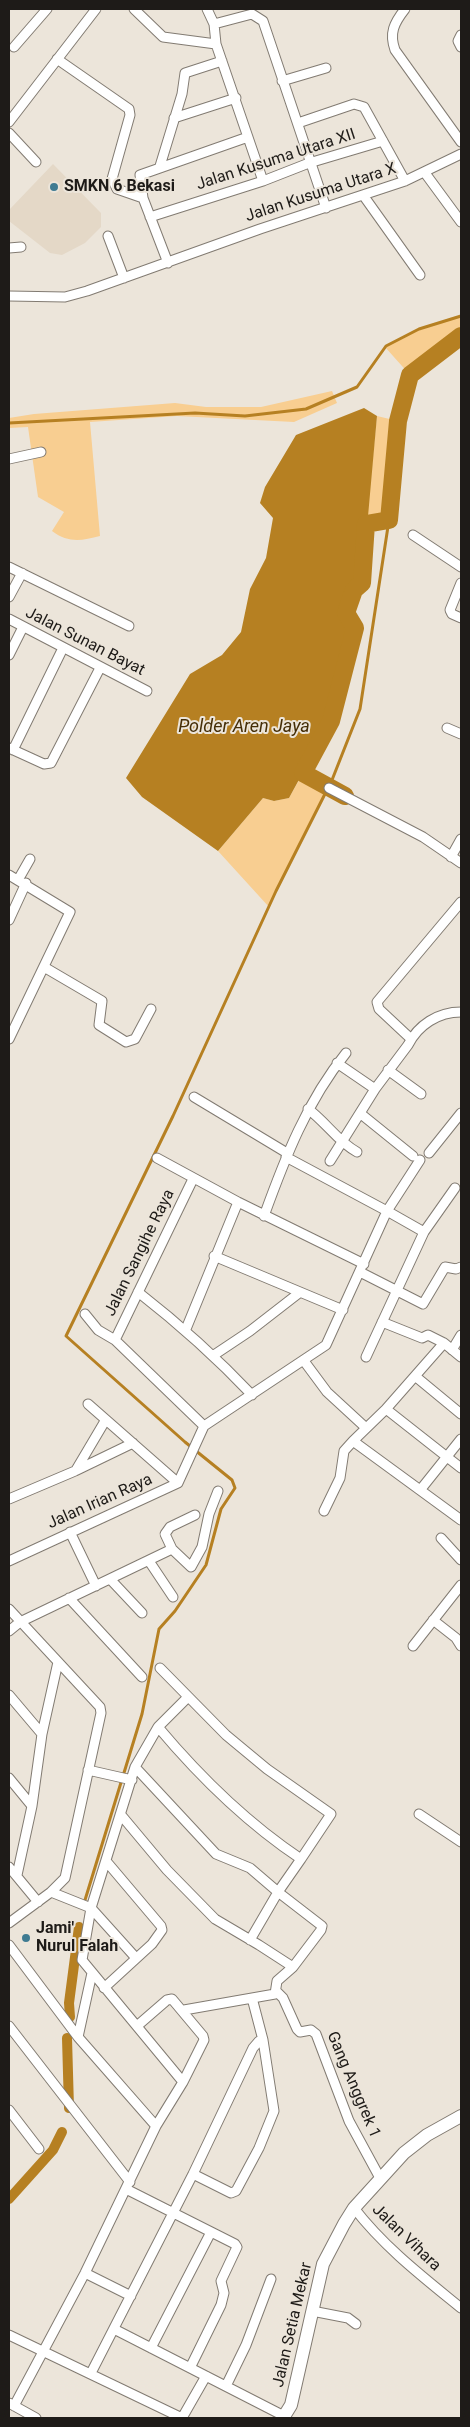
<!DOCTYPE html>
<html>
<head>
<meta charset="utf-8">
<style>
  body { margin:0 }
  #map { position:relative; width:470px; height:2427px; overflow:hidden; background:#ece5da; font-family:Roboto,sans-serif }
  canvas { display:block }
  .frame { position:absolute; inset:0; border:10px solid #1e1b18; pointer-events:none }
</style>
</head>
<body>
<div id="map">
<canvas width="470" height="2427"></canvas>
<div class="frame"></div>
</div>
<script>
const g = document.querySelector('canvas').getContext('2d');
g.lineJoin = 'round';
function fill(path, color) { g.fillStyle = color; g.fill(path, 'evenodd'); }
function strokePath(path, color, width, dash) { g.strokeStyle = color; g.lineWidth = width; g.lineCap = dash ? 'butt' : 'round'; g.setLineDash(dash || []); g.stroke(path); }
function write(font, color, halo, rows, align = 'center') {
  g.font = font + ' Roboto,sans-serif'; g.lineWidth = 4; g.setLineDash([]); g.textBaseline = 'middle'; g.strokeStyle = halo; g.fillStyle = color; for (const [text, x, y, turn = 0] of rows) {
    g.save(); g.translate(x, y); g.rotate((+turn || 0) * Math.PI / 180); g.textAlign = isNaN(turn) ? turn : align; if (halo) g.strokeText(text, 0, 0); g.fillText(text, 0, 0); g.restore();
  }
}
const built = new Path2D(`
  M53 164 101 213V227L85 243 62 255 50 253 9 221V210Z`);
const green = new Path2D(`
  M461 316V336L410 375 385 347 419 329Z
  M332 391 337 403 294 422 177 416 90 422 100 536C81 541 68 543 52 531L64 512 38 497 28 427 9 428V418L34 414 175 403 206 407H261Z
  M377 416 398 421 389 520 366 524Z
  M303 773 329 788 269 907 218 851 263 798 274 801 289 798Z`);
const water = new Path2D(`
  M364 408 377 416 362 583 354 590 346 613 355 628 331 721 289 798 274 801 263 798 218 851 142 797 126 778 190 674 222 655 241 632 250 589 266 558 273 518 260 503 265 487 296 435Z`);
const stream = new Path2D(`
  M9 423 195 413 245 416 306 409 357 387 386 346 419 329 461 316
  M85 1900 142 1714 159 1629 175 1611 206 1565 221 1509 235 1488 232 1480 185 1442 66 1336 173 1116 276 891 332 780 360 709 389 520 398 421 404 394 410 375 461 336`);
const canal = new Path2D(`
  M70 2017 69 2003 79 1927
  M67 2038 69 2108
  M9 2199 53 2150 62 2132`);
const river = new Path2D(`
  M345 796 303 773 331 721 355 628 346 613 354 590 362 583 366 524 389 520 398 421 410 375 461 336`);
const street = new Path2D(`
  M134 9 163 37 216 44
  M207 9 214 24 216 44 263 181
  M405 9C394 23 389 33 395 50L461 142
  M214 24 252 14 263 21 326 208
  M461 35 458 41 461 47
  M14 47 47 9
  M57 59 129 109 130 115 112 179 117 189 143 198
  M282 81 326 68
  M174 118 236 98
  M9 122 96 9
  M298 123 354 104 364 107 405 181
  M9 133 36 162
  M160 166 182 94 185 73 222 61
  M425 173 461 222
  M363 195 420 275
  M150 217 263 181 309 163 383 141
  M108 236 124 278
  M9 248 21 247
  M168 263 143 198 140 175 248 137
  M9 296 65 297 87 291 260 229 405 181 461 154
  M9 459 41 452
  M413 535 461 567
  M9 567 129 626
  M461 583 450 610 452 614 461 618
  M9 597 22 573
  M9 619 147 691
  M9 655 23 627
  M447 728 461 734
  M9 748 44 764 51 763 100 668
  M13 750 63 648
  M329 788 423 837 461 863
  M451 857 461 839
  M9 875 70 912 9 1039
  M18 880 30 859
  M9 920 26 883
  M44 967 102 1001 99 1025 126 1042 135 1039 151 1009
  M410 1038 379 1009 377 1002 461 902
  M337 1063 375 1089
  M388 1070 421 1094
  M194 1097 287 1153
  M308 1109C326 1122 338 1142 357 1152
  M361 1114 413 1156
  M429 1153 461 1113
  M286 1157 387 1211 420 1160
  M157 1158 238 1202 364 1264
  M330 1161 375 1089 408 1045C418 1025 438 1012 461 1012
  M264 1216C285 1158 307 1101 346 1053
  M214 1256 343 1310
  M360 1272 423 1304 445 1267 456 1269 461 1267
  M138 1292C179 1324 216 1357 252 1395
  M85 1314 98 1330 115 1340 204 1426
  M382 1322 422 1338 428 1335 444 1343
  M186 1329 238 1202
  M115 1340 193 1179
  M452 1350 461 1335
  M214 1355 250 1331 299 1293
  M366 1357 424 1232
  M461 1357 444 1343 386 1409 353 1441 461 1520
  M304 1361 327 1392 365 1427
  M415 1376 461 1414
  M88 1404 178 1483
  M386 1409 461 1468
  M76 1470 105 1421
  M421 1489 461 1439
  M9 1499 75 1471 133 1443
  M324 1511 340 1478 344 1451 353 1441
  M195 1515 170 1527 165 1534 172 1549 191 1567 202 1547 209 1514 218 1491
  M70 1532 96 1586
  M441 1538 461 1560
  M9 1561 178 1483 204 1426 326 1345 387 1211 424 1232 455 1188
  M149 1561 173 1597
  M110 1579 142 1613
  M69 1598 142 1677
  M9 1609 100 1707 101 1713 65 1878 51 1892 9 1923
  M433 1620 456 1638 461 1646
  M9 1631 20 1622 172 1549
  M413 1646 461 1585
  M160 1668 226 1735 267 1769 331 1814 301 1859
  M9 1695 42 1734
  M158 1727 188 1697
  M135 1767 216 1854 250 1868 278 1892 250 1940
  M88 1770 132 1780
  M9 1778 32 1806
  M419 1814 461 1842
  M121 1815 167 1870 215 1919 259 1945 293 1967
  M9 1867 38 1902
  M17 1875 32 1806 42 1734 58 1662
  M51 1892 91 1908
  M91 1908 136 1958
  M9 1945 78 2037 156 2126
  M104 1988 152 1944 162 1930 161 1926 106 1861
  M276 1991 283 1998 297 2029 300 2032 311 2030 316 2034 349 2121 380 2178
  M9 2026 130 2182
  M78 2037 92 1973
  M183 2082 82 1960 91 1908 135 1767 158 1727C200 1777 247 1823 301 1859L278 1892 322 1926 321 1930 293 1967 277 1981 275 1994 184 2010
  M9 2110 39 2149
  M193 2174 231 2193 236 2191 259 2148 274 2111 263 2040 252 1998
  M126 2189 235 2244 237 2247 221 2281 224 2293 221 2305 190 2368
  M354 2208C384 2247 423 2277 461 2308
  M85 2273 131 2296
  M312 2311 348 2318 356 2324
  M114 2329 284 2416
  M9 2335 182 2418
  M151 2348 211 2232
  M91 2373 193 2174 253 2048 259 2041 263 2040
  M226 2386 246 2345 271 2279
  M9 2403 36 2418
  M14 2406 85 2273 156 2126 183 2082 204 2040 203 2036 172 1999 167 2000 137 2026
  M182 2418 206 2376`);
const secondary = new Path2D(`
  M283 2418 291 2405 323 2264 344 2224 354 2208 404 2153 427 2135 461 2116`);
const markers = [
  [54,187,5,"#3f7b92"],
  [26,1938,5,"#3f7b92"]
];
const streetNames = [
  ["Jalan Kusuma Utara XII",276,160,-18],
  ["Jalan Kusuma Utara X",321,193,-18],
  ["Jalan Sunan Bayat",85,642,27],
  ["Jalan Sangihe Raya",140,1253,-64],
  ["Jalan Irian Raya",100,1502,-24],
  ["Gang Anggrek 1",353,2085,67],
  ["Jalan Vihara",406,2238,44],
  ["Jalan Setia Mekar",293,2325,-77]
];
const poiNames = [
  ["SMKN 6 Bekasi",64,187],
  ["Jami'",36,1929],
  ["Nurul Falah",36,1947]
];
const waterNames = [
  ["Polder Aren Jaya",244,727]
];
fill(built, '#e4d8c7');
fill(green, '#f8ce91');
fill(water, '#b68022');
strokePath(stream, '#b68022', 3);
strokePath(canal, '#b68022', 10);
strokePath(river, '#b68022', 18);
strokePath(street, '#827b72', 11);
strokePath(secondary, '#827b72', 14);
strokePath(street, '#fff', 9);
strokePath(secondary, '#fff', 12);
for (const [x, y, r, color] of markers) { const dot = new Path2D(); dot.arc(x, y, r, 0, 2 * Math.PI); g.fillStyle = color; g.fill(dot); strokePath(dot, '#ece5da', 2); }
write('16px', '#1e1b18', '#ece5da', streetNames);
write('bold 16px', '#1e1b18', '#ece5da', poiNames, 'left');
write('italic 18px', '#452e07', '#ece5da', waterNames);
</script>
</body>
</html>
